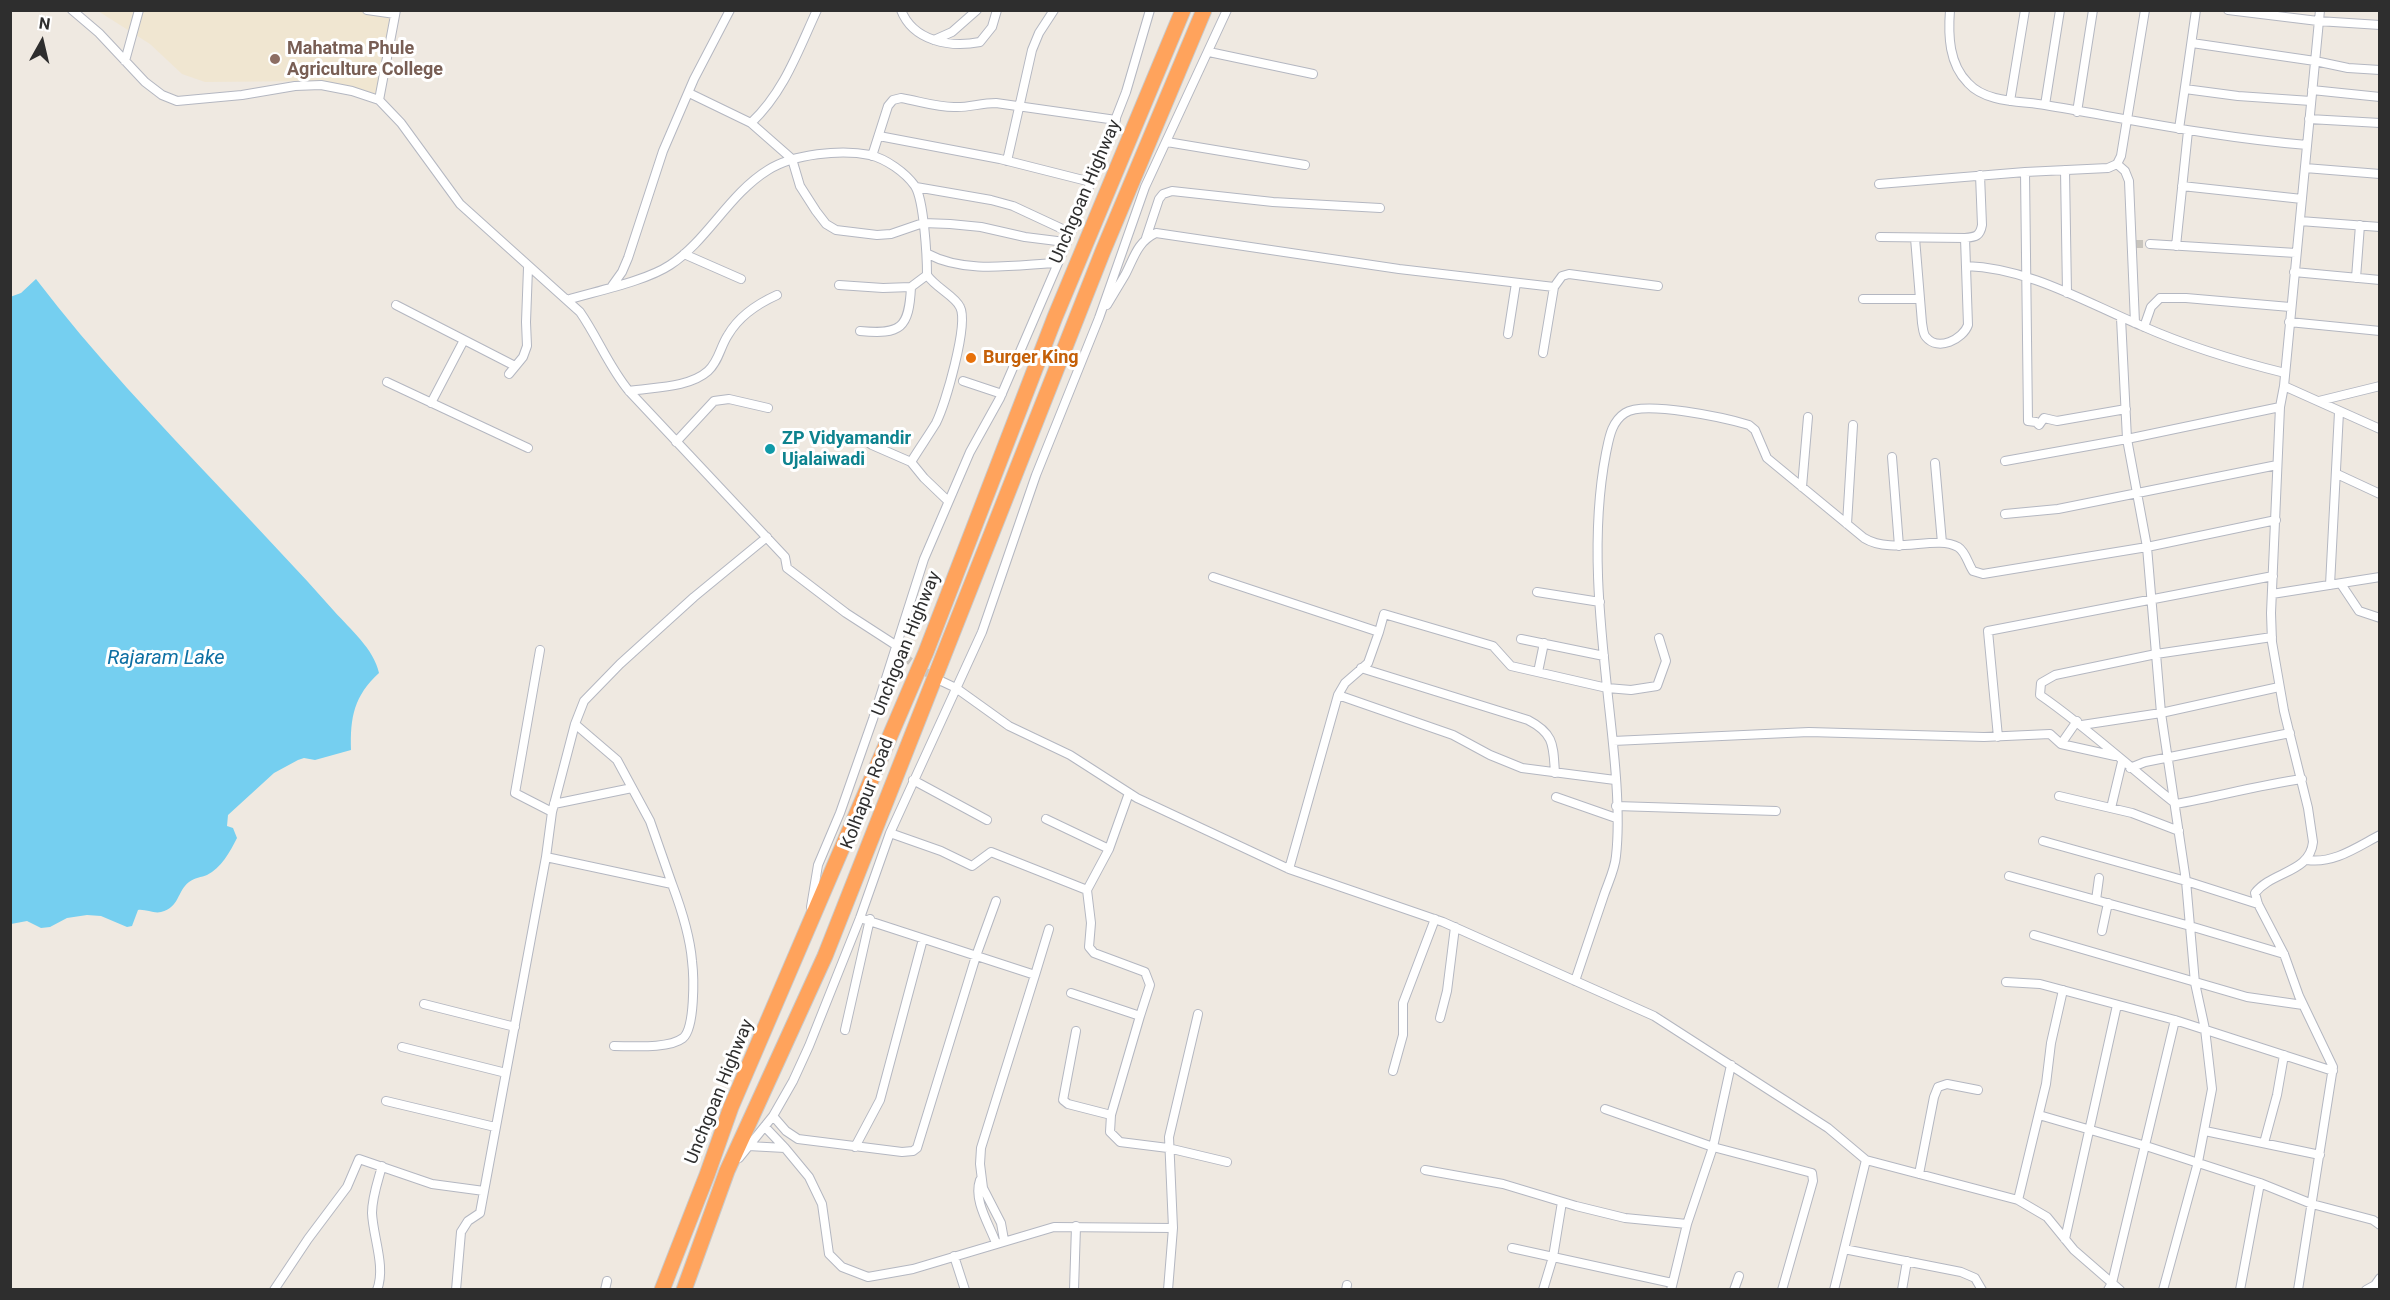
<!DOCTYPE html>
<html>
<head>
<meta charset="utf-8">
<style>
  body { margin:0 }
  #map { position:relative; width:2390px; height:1300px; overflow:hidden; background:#efe9e1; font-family:Roboto,sans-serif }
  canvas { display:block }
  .frame { position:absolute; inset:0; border:12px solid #2e2e2e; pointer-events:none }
  .north { position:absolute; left:12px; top:12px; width:60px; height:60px; -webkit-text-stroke:4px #fff; paint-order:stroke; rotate:8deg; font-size:16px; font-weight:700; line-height:24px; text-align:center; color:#2e2e2e }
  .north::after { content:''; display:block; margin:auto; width:21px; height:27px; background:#2e2e2e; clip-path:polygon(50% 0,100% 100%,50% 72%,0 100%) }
</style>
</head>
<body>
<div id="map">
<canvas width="2390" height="1300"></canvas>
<div class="frame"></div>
<div class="north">N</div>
</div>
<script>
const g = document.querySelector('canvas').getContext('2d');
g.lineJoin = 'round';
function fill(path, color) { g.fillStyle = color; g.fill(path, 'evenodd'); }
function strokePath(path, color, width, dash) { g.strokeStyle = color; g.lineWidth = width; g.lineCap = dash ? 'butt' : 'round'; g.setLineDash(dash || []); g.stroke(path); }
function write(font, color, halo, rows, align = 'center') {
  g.font = font + ' Roboto,sans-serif'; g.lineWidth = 6; g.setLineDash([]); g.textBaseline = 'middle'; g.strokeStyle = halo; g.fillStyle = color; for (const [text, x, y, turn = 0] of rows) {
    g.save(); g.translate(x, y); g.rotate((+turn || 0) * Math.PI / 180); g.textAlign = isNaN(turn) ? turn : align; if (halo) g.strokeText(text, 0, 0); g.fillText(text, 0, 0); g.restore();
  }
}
const education = new Path2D(`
  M98 11H391L379 100 319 81 205 82 182 74 150 44Z`);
const water = new Path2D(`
  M36 279C93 354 159 423 223 491 260 531 298 570 334 611 350 629 374 649 379 673 354 696 350 717 351 750L315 760 304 758 298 760 274 773 228 815 227 826 233 828 237 838C230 852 221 868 207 875 202 877 194 878 189 882 177 891 180 907 161 912 154 914 146 909 138 910L132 926 127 927 101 916 87 915 67 918 50 927 41 928 27 921 11 924 10 297 21 293Z`);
const streetTunnel = new Path2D(`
  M2135 244H2150
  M904 657 936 679`);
const street = new Path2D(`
  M72 10 99 33 145 82 162 95 177 101 242 95 295 86 321 85 352 91 379 100 401 123 460 204 580 312C598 338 609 367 629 391L785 557 787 568 846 613 897 646 904 657
  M367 10 395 14
  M901 10C913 41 950 48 980 42L992 27 997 10
  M1950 10C1948 36 1949 64 1968 83 1986 103 2021 101 2045 105 2133 120 2219 138 2307 145
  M2228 10 2318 21 2380 25
  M934 40 952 32 977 10
  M2192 43 2315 61 2348 68 2380 70
  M1209 52 1313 74
  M125 61 139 10
  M2185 89 2238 96 2311 101
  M2312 90 2380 97
  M689 93 751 123 792 159 800 186 816 211 826 224 836 230 877 235 891 234 923 223 950 224 981 227 1025 237 1065 242
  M379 100 396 10
  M2010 101 2025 10
  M2045 105 2060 10
  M2077 112 2093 10
  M2309 119 2380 123
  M751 123C784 92 798 51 817 10
  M2179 129 2196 10
  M879 136 1000 159 1091 182
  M1167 142 1305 165
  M872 156 888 106 893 100 901 98C919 101 936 107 954 107 968 108 980 103 996 103L1116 120
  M1007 161 1032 50 1039 33 1054 10
  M2117 164 2125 171 2129 181 2135 323
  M2305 168 2380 174
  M2065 170 2067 293
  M2025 172 2028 421 2036 422 2039 425 2044 418 2057 421 2126 409
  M1879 184 2025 172 2108 168 2117 164 2121 156 2145 10
  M2182 186 2302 199
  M916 187 991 200 1013 206 1071 233
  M2300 221 2380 227
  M1880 237 1965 238C1976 237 1980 236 1982 225L1980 175
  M1146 238 1159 199 1163 194 1172 191 1273 202 1380 208
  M1915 238 1922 323C1923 328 1923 334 1926 337 1938 352 1963 339 1968 325L1965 238
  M2150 244 2296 253
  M2176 246 2188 131
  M684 254 741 279
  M928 254C965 274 1015 265 1057 263
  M1966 266C2029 268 2085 302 2142 326 2187 346 2236 361 2285 373
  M2294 272 2380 280
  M2356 278 2360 225
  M839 285 883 288 911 287 927 275
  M612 286 622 272 628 258 663 151 694 79 730 10
  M1863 299H1920
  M567 300C597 291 646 281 670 265 707 241 729 194 768 170 793 154 841 149 870 155 886 159 905 172 915 186 924 200 927 257 927 275 936 288 955 296 960 307 969 324 945 405 936 423 928 436 919 449 911 462
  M396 305 515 366
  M1107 305C1113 295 1119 285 1125 275 1134 258 1137 242 1156 233L1399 269 1554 287
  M2121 318 2127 439 2147 547 2161 713 2186 881 2195 983 2205 1029 2212 1089 2198 1162 2163 1290
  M2289 322 2380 331
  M2144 327 2151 307 2160 298H2186L2290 307
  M860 331C901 335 909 328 911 287
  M1508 334 1516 283
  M1543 353 1554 287 1562 276 1569 274 1658 286
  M509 374 523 357 527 346 526 322 528 268
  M963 381 1002 394
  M387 382 528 448
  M2284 386 2380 429
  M629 391C653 387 689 388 708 371 719 361 720 347 728 335 739 316 757 304 777 295
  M2319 401 2380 386
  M431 403 464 340
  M860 437 872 445 911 462 924 478 948 501
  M676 442 714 401 729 399 768 408
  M1892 457 1899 546
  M2005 461 2127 439 2280 407
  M1935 463 1942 543
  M2337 474 2380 494
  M1802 487 1808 417
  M2005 514 2058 509 2277 465
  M1847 524 1853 425
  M1213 577 1379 632 1384 614 1493 646 1511 666 1607 688 1631 690 1657 686 1666 661 1659 638
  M2341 584 2359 611 2380 618
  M2330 585 2339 412
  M1537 592 1600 602
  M2272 594 2380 577
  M2272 637 2156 654 2055 675 2041 683 2040 695C2088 728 2130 768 2176 804 2219 796 2260 785 2302 779
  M1521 639 1604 656
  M540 650 515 793 552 812
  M1361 668 1528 720C1555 734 1553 746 1555 773
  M1538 672 1544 643
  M939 680 956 688 1009 726 1070 755 1137 798 1289 869 1443 922 1654 1016 1828 1128 1866 1160 2018 1200 2047 1217 2074 1250 2120 1290
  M1338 695 1453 735 1490 755 1522 768 1615 780
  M575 724 617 760 650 821 672 884
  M2082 725 2161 713 2279 687
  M1998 737 1988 631 2273 576
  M1613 741 1809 732 1984 737 2050 734 2061 744 2115 756
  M2061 744 2077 721
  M2130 768 2145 762 2290 733
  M913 780 987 820
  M2059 796 2132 813 2179 831
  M1556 797 1616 818
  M554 804 632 788
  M1616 806 1776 811
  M2111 808 2122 762
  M1046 819 1109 849
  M890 833 941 851 972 866 991 852 1087 890 1109 849 1129 793
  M2043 841 2186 881 2258 904
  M546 857 552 812 575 724 584 701 620 664 694 597 767 537
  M2307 860C2334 864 2357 847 2380 835
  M1289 869 1338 695 1345 683 1368 663 1379 632
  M2009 876 2190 926 2284 954
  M2096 900 2099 878
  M811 907 818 865 840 813 873 719 924 559 970 452 1000 398 1071 233 1126 92 1150 10
  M860 918 1035 975 981 1148 980 1164 983 1188 1001 1223 1004 1240
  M2102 931 2108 903
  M2034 935 2247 997 2303 1005
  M1035 975 1049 929
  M1575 981C1585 952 1594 924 1604 895 1608 883 1615 869 1616 856 1621 812 1614 751 1609 706 1600 624 1590 535 1606 453 1609 439 1611 422 1625 413 1644 400 1726 418 1749 425L1755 430 1767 458 1864 538C1893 556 1936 534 1958 547 1966 552 1968 564 1973 571L1983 574 2147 547 2276 520
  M2006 982 2040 984 2175 1020 2333 1071
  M1071 993 1140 1016 1150 985 1145 972 1094 953 1089 947 1091 923 1087 890
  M424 1004 515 1027
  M1440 1018 1447 991 1455 927
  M845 1030 870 919
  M1076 1031 1063 1100 1068 1104 1111 1115 1140 1016
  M402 1047 506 1073
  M1393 1071 1403 1035V1003L1435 919
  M386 1101 495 1127
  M1605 1109 1713 1147 1812 1173 1813 1181 1782 1290
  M1111 1115 1110 1132 1120 1142 1168 1148 1227 1162
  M2039 1115 2146 1146 2260 1183 2312 1204 2373 1220 2380 1225
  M773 1116 786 1131 798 1139 902 1152 913 1151 917 1148 976 956 996 901
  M766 1125V1128L785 1148
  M2205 1131 2320 1155
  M2264 1143 2277 1095 2284 1055
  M748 1146 785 1148 809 1177 822 1204 829 1254 842 1267 868 1277 913 1269 1054 1227 1173 1228 1168 1290
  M855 1147 880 1100 923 939
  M739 1158 773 1116 793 1081 809 1046 860 918 890 833 982 632 1036 475 1099 318 1145 187 1227 10
  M1425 1170 1503 1184 1576 1206 1625 1218 1687 1224
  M1919 1174 1934 1097 1938 1087 1947 1084 1978 1090
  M980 1180C973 1200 989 1224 996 1243
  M2018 1200 2046 1084 2051 1043 2063 990
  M1173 1228 1169 1137 1198 1014
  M2065 1239 2117 1005
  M1512 1248 1672 1283
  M1844 1249 1961 1272 1975 1278 1982 1290
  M954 1256 965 1290
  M274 1290 308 1239 347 1187 359 1159 432 1184 484 1191
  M377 1290C386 1267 373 1237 372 1213 372 1197 378 1181 382 1166
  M456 1290 461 1232 468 1221 480 1213 546 857 672 884C681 908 690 936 692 961 694 977 695 1028 683 1038 669 1049 632 1046 614 1046
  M605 1290 607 1281
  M1074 1290 1076 1226
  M1346 1290 1347 1285
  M1543 1290 1553 1257 1562 1202
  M1671 1290 1687 1224 1713 1147 1731 1065
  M1734 1290 1739 1276
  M1834 1290 1866 1160
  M1902 1290 1907 1261
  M2108 1290 2112 1283 2175 1020
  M2240 1290 2260 1183
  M2298 1290 2333 1067 2299 996 2284 954 2258 904 2255 893C2272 871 2310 873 2313 842L2308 808 2284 711 2272 642 2271 613 2280 407 2284 386 2320 10
  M2366 1290 2375 1285 2380 1278`);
const highway = new Path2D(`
  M662 1290 707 1175 731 1107 926 652 1055 317 1183 10
  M684 1290 727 1171 825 956 1103 251 1204 10`);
const markers = [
  [275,59,6,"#8d6e63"],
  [971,358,6,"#e8710a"],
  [770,449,6,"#0f9aa8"]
];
const educationNames = [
  ["Mahatma Phule",287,49],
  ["Agriculture College",287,70]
];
const streetNames = [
  ["Unchgoan Highway",1086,192,-67],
  ["Unchgoan Highway",907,644,-68],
  ["Kolhapur Road",868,794,-69],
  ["Unchgoan Highway",720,1092,-68]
];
const foodNames = [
  ["Burger King",983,358]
];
const cultureNames = [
  ["ZP Vidyamandir",782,439],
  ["Ujalaiwadi",782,460]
];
const waterNames = [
  ["Rajaram Lake",166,659]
];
fill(education, '#f0e6d1');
fill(water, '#75cff0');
strokePath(streetTunnel, '#c8c4bd', 8, [8, 4]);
strokePath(street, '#b4b7c1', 10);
strokePath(highway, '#c9c9c9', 17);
strokePath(street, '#fff', 8);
strokePath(highway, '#ffa35c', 15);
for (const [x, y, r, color] of markers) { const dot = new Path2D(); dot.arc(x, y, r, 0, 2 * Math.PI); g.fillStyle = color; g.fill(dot); strokePath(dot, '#fff', 2); }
write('bold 18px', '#785e54', '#fff', educationNames, 'left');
write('18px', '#2e2e2e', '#fff', streetNames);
write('bold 18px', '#c56008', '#fff', foodNames, 'left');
write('bold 18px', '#0d838f', '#fff', cultureNames, 'left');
write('italic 20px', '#0d6fa3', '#fff', waterNames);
</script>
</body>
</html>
